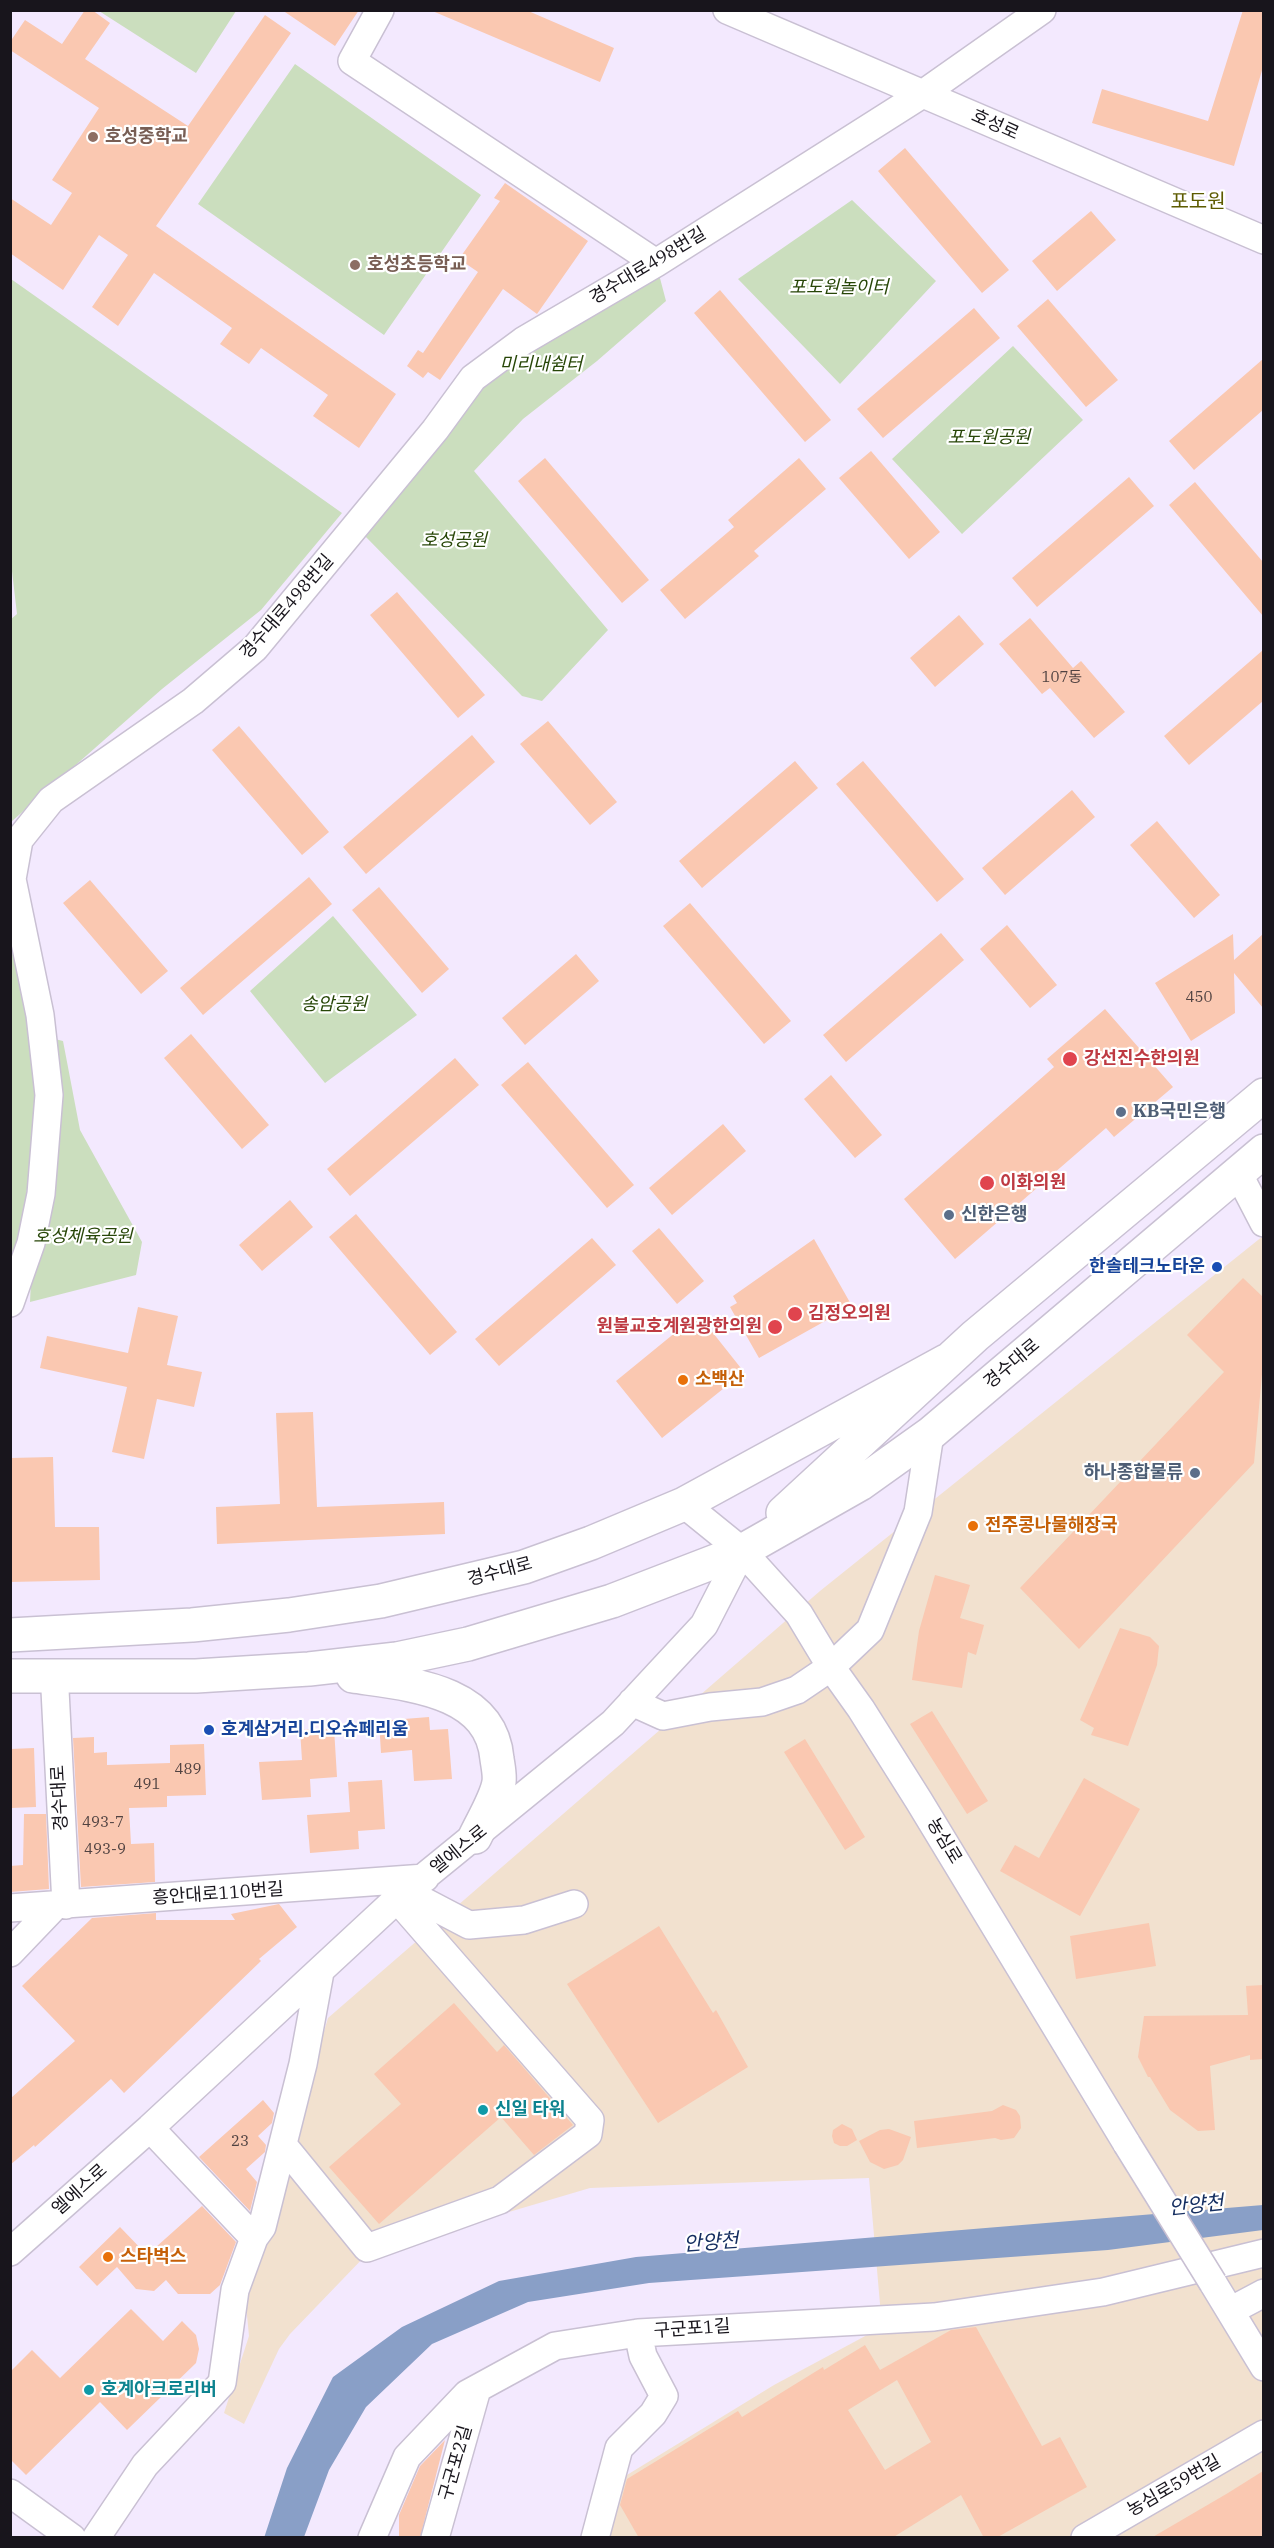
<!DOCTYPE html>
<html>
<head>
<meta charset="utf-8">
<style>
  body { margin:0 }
  #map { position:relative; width:1274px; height:2548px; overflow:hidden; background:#f3e9fe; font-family:"IBM Plex Serif",serif }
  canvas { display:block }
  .frame { position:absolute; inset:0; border:12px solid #18151c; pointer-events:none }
</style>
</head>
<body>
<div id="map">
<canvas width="1274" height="2548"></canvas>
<div class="frame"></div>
</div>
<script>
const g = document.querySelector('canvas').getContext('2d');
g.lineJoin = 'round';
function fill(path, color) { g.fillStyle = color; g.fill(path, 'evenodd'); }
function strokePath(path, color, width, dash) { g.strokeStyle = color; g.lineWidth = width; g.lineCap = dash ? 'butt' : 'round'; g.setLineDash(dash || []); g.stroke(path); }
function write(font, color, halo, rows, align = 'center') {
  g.font = font + ' "IBM Plex Serif","Noto Sans KR",serif'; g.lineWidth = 4.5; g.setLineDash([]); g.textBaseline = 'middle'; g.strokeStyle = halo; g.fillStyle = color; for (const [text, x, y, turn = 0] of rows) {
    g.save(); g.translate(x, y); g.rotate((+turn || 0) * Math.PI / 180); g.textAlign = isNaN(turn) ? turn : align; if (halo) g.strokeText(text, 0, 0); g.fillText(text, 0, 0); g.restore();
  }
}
const industrial = new Path2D(`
  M1263 1236V2537H608L622 2478 774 2385 882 2327 869 2178 590 2188 367 2254 290 2334 279 2349 244 2424 224 2413 249 2336 245 2295 328 2018 820 1591Z`);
const green = new Path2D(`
  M99 11H236L196 73Z
  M295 64 481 195 384 335 198 204Z
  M852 200 936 281 840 384 738 279Z
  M656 263 666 301 597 361 523 419 474 471 608 630 542 701 522 696 365 536 435 430 523 341Z
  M11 279 342 513 261 610 162 689 11 822 10 620 17 614 10 554Z
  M1013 346 1083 420 962 534 892 459Z
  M10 914 24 996 38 1103 20 1243 10 1272Z
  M333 916 417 1015 325 1083 250 991Z
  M42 1036 63 1041 80 1130 142 1242 136 1275 30 1302Z`);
const water = new Path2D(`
  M1263 2205V2230L1108 2250 649 2283 528 2302 432 2344 366 2407 329 2470 304 2537 264 2538 287 2468 333 2377 402 2327 499 2281 636 2257Z`);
const building = new Path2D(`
  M85 10H92L110 23 85 59 188 126 265 15 291 33 156 226 396 394 359 448 313 416 328 395 261 348 249 364 220 344 232 328 154 273 118 326 92 307 128 255 99 235 63 290 10 253V198L51 225 72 193 52 180 99 108 10 50V42L25 20 62 44Z
  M282 10H359L335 46Z
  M430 10H526L614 48 600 82Z
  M1243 10H1263V67L1234 166 1092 123 1102 89 1208 121Z
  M905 148 1009 270 982 293 878 171Z
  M505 183 588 241 537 314 503 289 440 380 428 372 423 378 407 366 418 350 423 353 478 272 459 259 500 201 494 198Z
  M1091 211 1116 240 1057 291 1032 261Z
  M720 290 831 420 805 442 694 313Z
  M1048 299 1118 380 1086 407 1017 326Z
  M974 308 1000 338 883 438 857 409Z
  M1263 359V410L1194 470 1169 441Z
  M871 451 940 532 909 559 839 478Z
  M545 458 649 580 622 603 518 481Z
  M799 458 826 489 754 551 759 556 685 619 660 590 734 527 728 520Z
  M1129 477 1154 506 1037 607 1012 578Z
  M1195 482 1263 562V616L1169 505Z
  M397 592 485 695 458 718 370 615Z
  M959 615 984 644 935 687 910 658Z
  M1030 618 1073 668 1081 661 1125 712 1094 738 1050 688 1042 694 999 644Z
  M1263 650V701L1189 765 1164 736Z
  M548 721 617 802 590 825 520 744Z
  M239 726 329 832 302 855 212 750Z
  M472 735 495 762 366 874 343 847Z
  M795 761 818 788 702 888 679 861Z
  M863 761 964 879 937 902 836 784Z
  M1072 790 1095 817 1005 895 982 868Z
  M1157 821 1220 895 1194 918 1130 845Z
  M309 877 332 904 203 1015 180 988Z
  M90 880 168 971 141 994 63 903Z
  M379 887 449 969 422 993 352 910Z
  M690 903 791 1021 764 1044 663 926Z
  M1007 925 1057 985 1030 1008 980 949Z
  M941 933 964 960 846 1062 823 1035Z
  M1233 934 1234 960 1263 934V1008L1234 973 1235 1013 1191 1041 1155 983Z
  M576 954 599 981 525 1045 502 1018Z
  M1105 1009 1173 1087 1114 1137 1106 1128 955 1259 904 1199 1054 1067 1047 1059Z
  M191 1034 269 1125 242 1149 164 1058Z
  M455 1058 479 1085 350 1196 327 1169Z
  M528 1062 634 1185 607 1208 501 1085Z
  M831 1075 882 1135 855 1158 804 1099Z
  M723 1124 746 1151 672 1215 649 1188Z
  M290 1200 313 1227 262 1271 239 1245Z
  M356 1214 457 1332 430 1355 329 1237Z
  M659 1228 704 1281 677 1304 632 1251Z
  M592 1238 616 1265 499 1366 475 1339Z
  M814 1239 852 1306 759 1358 730 1307 737 1303 733 1296Z
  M1243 1278 1263 1297V1363L1254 1463 1079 1649 1020 1588 1224 1372 1187 1335Z
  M138 1307 178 1316 167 1365 202 1372 194 1407 157 1399 144 1459 112 1452 127 1387 40 1368 47 1336 128 1353Z
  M698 1314 744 1372 662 1438 616 1381Z
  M313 1412 317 1507 444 1502 445 1534 217 1544 216 1507 280 1504 276 1413Z
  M53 1457 55 1527H99L100 1580 10 1582V1458Z
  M935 1575 970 1585 960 1618 984 1625 976 1655 968 1652 962 1688 912 1680 919 1631Z
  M1120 1628 1150 1637 1159 1646 1157 1665 1128 1746 1091 1735 1094 1728 1080 1720Z
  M932 1711 988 1801 967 1814 910 1724Z
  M429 1717 430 1730 448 1729 452 1779 414 1781 412 1750 381 1753 379 1721Z
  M334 1728 337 1777 310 1779 311 1797 262 1800 259 1762 302 1760 300 1730Z
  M94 1737V1753L107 1752V1765L170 1763V1745L204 1744 206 1795 167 1796V1807L129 1808 131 1844 154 1843 155 1882 81 1887 73 1738Z
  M805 1739 865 1837 845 1850 784 1752Z
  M34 1748 36 1807 11 1808 10 1749Z
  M1084 1778 1140 1809 1080 1916 1000 1871 1015 1845 1039 1858Z
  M382 1780 385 1829 358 1831 359 1849 310 1853 307 1815 350 1812 348 1782Z
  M24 1814H46L49 1889 10 1892V1866L23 1865Z
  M279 1904 297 1927 259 1959 261 1961 124 2093 111 2079 35 2147 34 2145 10 2165 11 2098 75 2041 22 1986 92 1918 156 1913V1920H235L231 1914Z
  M1149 1923 1156 1966 1076 1979 1070 1936Z
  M659 1926 713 2013 716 2010 748 2067 658 2123 567 1984Z
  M1263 1985V2059L1250 2060V2055L1210 2066 1215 2130 1198 2131 1170 2110 1150 2077H1148L1138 2057 1144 2016 1248 2015 1246 1986Z
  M454 2003 497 2052 504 2045 573 2125 534 2155 501 2117 379 2224 329 2167 401 2104 374 2074Z
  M263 2100 274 2113 272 2123 258 2136 266 2145 265 2152 246 2169 257 2182 250 2211 199 2157Z
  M1003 2105 1016 2110 1020 2116 1021 2128 1014 2138 1001 2140 995 2138 917 2148 914 2121 992 2111Z
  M842 2124 852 2129 857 2140 847 2146H840L834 2143 832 2136 833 2130Z
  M889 2129 911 2137 903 2160 898 2165 884 2169 870 2162 859 2141 880 2130Z
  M202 2206 236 2242 220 2285 210 2294H178L166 2280 154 2291 136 2289 117 2267 97 2286 79 2267 120 2227 147 2255Z
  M131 2309 163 2341 182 2321 196 2335 199 2349 196 2363 127 2430 100 2402 26 2475 10 2459V2372L32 2350 60 2378Z
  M976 2327 1042 2446 1060 2437 1087 2487 996 2538H984L961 2495 892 2538H639L620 2505 627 2479 738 2411 742 2417 823 2367 824 2370 865 2345 880 2370 951 2330ZM897 2380 931 2442 885 2470 848 2410Z
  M445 2440 420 2538H399V2515L420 2466Z
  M1263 2471V2538H1151L1228 2493Z`);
const minor = new Path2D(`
  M380 10 352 61 656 263
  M727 10 1264 240
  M1238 1173 1264 1223
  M10 1303 31 1243 41 1194 49 1095 40 1015 12 879 19 840 51 800 193 701 255 648 435 430 473 378 523 341 656 263 924 93 1042 10
  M684 1504 742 1551 799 1614 831 1667 861 1709 919 1801 1127 2144
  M55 1690 66 1905
  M632 1702 663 1716 710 1707 762 1702 797 1690 831 1667 870 1630 918 1512 930 1434
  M406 1892 469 1925 524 1920 574 1904
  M10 1908 425 1878
  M10 1953 55 1906
  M150 2128 254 2238
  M283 2145 367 2248 500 2200 588 2134 590 2120 397 1899
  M10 2252 150 2128 397 1899 613 1723 704 1625 742 1551
  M1213 2283 1264 2367
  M1230 2311 1264 2293
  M10 2493 72 2538
  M96 2538 145 2465 222 2383 235 2290 254 2238 262 2227 303 2064 320 1972
  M372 2538 407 2457 467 2394 555 2346 638 2333 934 2317 1103 2292 1264 2253
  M435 2538 477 2389
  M595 2538 619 2448 653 2414 664 2396 643 2356 638 2333
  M1085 2538 1264 2434`);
const major = new Path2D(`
  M783 1513 975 1336 1264 1095
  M10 1635 192 1625 289 1615 381 1601 524 1567 591 1543 684 1504 946 1361
  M10 1676H196L309 1669 397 1659 468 1644 612 1601 742 1551 860 1484 930 1434 1264 1151
  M353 1676C407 1684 491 1689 497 1759 498 1766 500 1775 499 1782 497 1797 482 1822 475 1837`);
const minorBridge = new Path2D(`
  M1127 2144 1213 2283`);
const markers = [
  [93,137,6,"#8d6e63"],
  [355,265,6,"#8d6e63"],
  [1070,1059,8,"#e0444e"],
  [1121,1112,6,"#5c6f8a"],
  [987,1183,8,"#e0444e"],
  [949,1215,6,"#5c6f8a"],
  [1217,1267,6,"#1a4fb4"],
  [795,1314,8,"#e0444e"],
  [775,1327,8,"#e0444e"],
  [683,1380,6,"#e8710a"],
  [1195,1473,6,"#5c6f8a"],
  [973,1526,6,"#e8710a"],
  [209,1730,6,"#1a4fb4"],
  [483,2110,6,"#0f9aa8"],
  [108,2257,6,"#e8710a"],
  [89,2390,6,"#0f9aa8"]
];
const numberNames = [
  ["107동",1062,678],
  ["450",1199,998],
  ["489",188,1770],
  ["491",147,1785],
  ["493-7",103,1823],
  ["493-9",105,1850],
  ["23",240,2142]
];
const streetNames = [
  ["호성로",995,125,24],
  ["경수대로498번길",648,266,-31],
  ["경수대로498번길",287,607,-49],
  ["경수대로",1012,1364,-40],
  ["경수대로",500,1572,-15],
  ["경수대로",60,1798,-93],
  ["농심로",944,1841,59],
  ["엘에스로",459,1850,-39],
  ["흥안대로110번길",218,1894,-4],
  ["엘에스로",80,2190,-42],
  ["구군포1길",692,2329,-4],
  ["구군포2길",456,2463,-74],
  ["농심로59번길",1174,2486,-30]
];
const educationNames = [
  ["호성중학교",105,137],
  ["호성초등학교",367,265]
];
const parkNames = [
  ["포도원놀이터",839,288],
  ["미리내쉼터",541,365],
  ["포도원공원",989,438],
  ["호성공원",454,541],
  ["송암공원",334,1005],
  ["호성체육공원",83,1237]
];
const healthNames = [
  ["강선진수한의원",1084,1059],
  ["이화의원",1000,1183],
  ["김정오의원",808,1314],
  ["원불교호계원광한의원",762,1327,"right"]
];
const serviceNames = [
  ["KB국민은행",1133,1112],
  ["신한은행",961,1215],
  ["하나종합물류",1183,1473,"right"]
];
const transitNames = [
  ["한솔테크노타운",1205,1267],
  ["호계삼거리.디오슈페리움",221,1730,"left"]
];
const foodNames = [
  ["소백산",695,1380],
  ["전주콩나물해장국",985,1526],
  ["스타벅스",120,2257]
];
const cultureNames = [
  ["신일 타워",495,2110],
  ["호계아크로리버",101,2390]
];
const neighbourhoodNames = [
  ["포도원",1198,202]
];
const waterNames = [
  ["안양천",1196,2206,-6],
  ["안양천",711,2243,-4]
];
fill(industrial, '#f2e1cf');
fill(green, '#cbdebe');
fill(water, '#899fc7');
fill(building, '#fac8b1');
strokePath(minor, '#c9c0d3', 30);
strokePath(major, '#c9c0d3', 36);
strokePath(minor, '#fff', 27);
strokePath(major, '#fff', 33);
strokePath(minorBridge, '#c9c0d3', 30, []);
strokePath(minorBridge, '#fff', 27);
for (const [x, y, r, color] of markers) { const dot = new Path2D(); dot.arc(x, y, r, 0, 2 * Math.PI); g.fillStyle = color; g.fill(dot); strokePath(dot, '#fff', 2); }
write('15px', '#504241', null, numberNames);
write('18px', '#18151c', '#fff', streetNames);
write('bold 18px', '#785e54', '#fff', educationNames, 'left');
write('italic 18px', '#274607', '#fff', parkNames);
write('bold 18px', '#be3a42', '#fff', healthNames, 'left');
write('bold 18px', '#4e5e75', '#fff', serviceNames, 'left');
write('bold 18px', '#164399', '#fff', transitNames, 'right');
write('bold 18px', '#c56008', '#fff', foodNames, 'left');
write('bold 18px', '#0d838f', '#fff', cultureNames, 'left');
write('20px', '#5d5b00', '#fff', neighbourhoodNames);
write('italic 20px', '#162f61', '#fff', waterNames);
</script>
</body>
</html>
